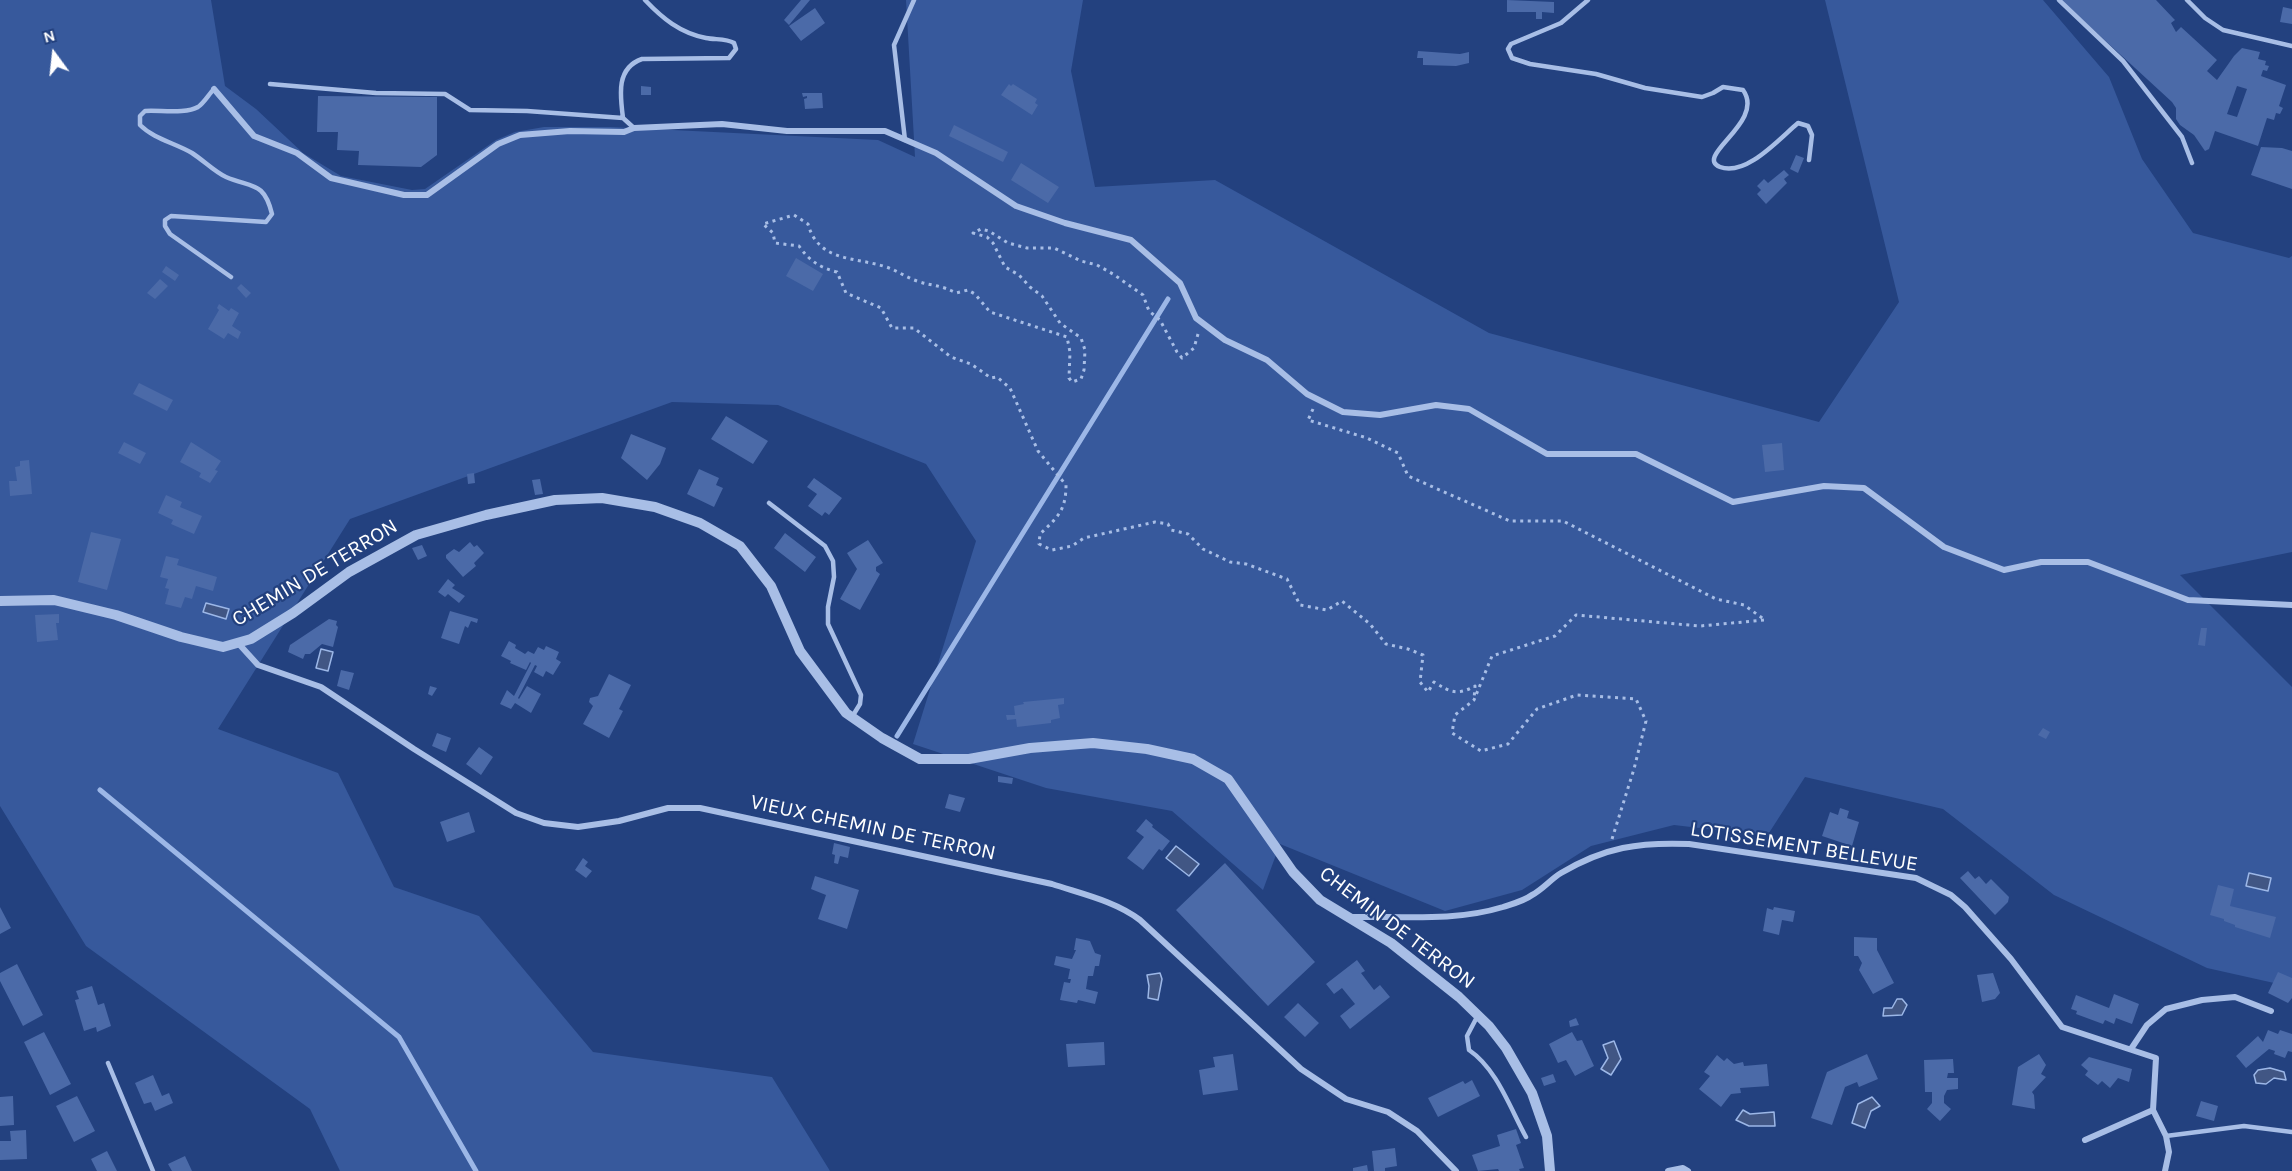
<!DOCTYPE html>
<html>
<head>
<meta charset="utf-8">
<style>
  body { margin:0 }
  #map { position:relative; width:2292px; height:1171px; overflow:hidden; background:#23417f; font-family:Karla,sans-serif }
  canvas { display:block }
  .north { position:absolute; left:24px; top:24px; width:60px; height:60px; -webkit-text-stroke:4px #23417f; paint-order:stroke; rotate:345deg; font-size:16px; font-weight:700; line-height:24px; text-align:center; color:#fff }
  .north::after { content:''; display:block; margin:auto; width:21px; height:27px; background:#fff; clip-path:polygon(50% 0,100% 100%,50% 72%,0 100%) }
</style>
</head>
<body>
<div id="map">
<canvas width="2292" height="1171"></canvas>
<div class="north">N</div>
</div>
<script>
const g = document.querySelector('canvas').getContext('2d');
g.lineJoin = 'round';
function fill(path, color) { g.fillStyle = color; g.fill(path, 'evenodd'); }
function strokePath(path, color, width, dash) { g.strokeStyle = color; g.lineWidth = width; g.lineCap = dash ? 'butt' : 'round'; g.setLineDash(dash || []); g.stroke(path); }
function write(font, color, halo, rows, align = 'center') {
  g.font = font + ' Karla,sans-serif'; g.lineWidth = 4.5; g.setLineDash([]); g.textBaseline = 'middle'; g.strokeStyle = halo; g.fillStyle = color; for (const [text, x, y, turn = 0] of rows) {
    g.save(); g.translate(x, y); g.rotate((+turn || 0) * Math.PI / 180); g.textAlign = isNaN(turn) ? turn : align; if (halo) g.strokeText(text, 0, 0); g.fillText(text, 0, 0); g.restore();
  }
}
const green = new Path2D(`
  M0 0H211L225 86 256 109 303 153 341 176 412 190 425 189 496 140 515 132 544 127H611L878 140 915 157 906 0H1083L1071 71 1095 187 1215 180 1489 333 1819 422 1899 302 1825 0H2043L2109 77 2142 159 2193 233 2289 258 2292 256V552L2180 575 2292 687V987L2207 968 2054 895 1943 809 1805 777 1767 836 1674 825 1591 846 1522 890 1445 911 1280 844 1263 890 1172 811 1046 788 913 744 976 541 926 464 778 405 672 402 350 519 218 729 338 773 394 887 479 916 593 1052 772 1077 830 1171H340L310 1109 86 946 0 806Z`);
const water = new Path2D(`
  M206 603 229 609 226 619 203 612Z
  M321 649 333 652 328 671 316 668Z
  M1176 846 1199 864 1189 876 1166 858Z
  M2249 873 2271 878 2268 891 2246 886Z
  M1160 973 1162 979 1158 1000 1148 998 1149 986 1147 975Z
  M1897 999H1902L1907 1005 1902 1015 1883 1016 1884 1008H1892Z
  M1614 1041 1621 1059 1611 1075 1601 1069 1608 1058 1603 1045Z
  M2270 1068 2284 1072 2286 1080 2274 1078 2266 1084 2256 1083 2254 1075 2258 1070Z
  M1872 1097 1880 1106 1871 1111 1865 1128 1852 1123 1858 1104Z
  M1743 1110 1750 1114 1774 1112 1775 1126H1749L1736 1120Z`);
const stream = new Path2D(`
  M897 736 1168 299
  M100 790 399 1037 476 1171`);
const building = new Path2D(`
  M801 0H810L789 25 784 20Z
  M1507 0 1554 2V13L1542 12V19H1536V12H1507Z
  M2061 0H2156L2173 18 2175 20 2171 23 2176 32 2181 27 2217 60 2207 71 2217 80 2234 56 2242 48 2260 52 2258 59 2266 61 2265 65 2269 66 2267 71 2263 70 2261 76 2286 85 2279 106 2283 108 2280 114 2276 113 2274 120 2267 118 2258 146 2215 131 2209 149 2205 151 2194 135 2180 125 2176 119V108L2172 102ZM2237 86 2247 89 2237 117 2227 114Z
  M2283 7 2292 9V24L2280 22Z
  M815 8 825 23 801 41 789 26Z
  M1418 51 1460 54 1469 52V63L1456 66 1423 65V58H1417Z
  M1009 84 1011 86 1013 84 1037 99 1035 103 1038 105 1032 115 1001 95Z
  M641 86 651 87V95H641Z
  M802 93H822L823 108 805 109 804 99 807 98V96L803 97Z
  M318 96 437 97V155L421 167 358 165 359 151 337 150 338 132H317Z
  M954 125 1008 152 1003 162 949 136Z
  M2261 147 2282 148 2292 151V189L2251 175Z
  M1796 155 1804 158 1798 173 1790 169Z
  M1021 163 1059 187 1048 203 1011 180Z
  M1784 170 1789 175 1784 179 1787 183 1766 204 1757 194 1761 190 1757 186 1764 179 1768 183Z
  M796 258 823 274 813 291 786 276Z
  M166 266 179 275 175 281 162 272Z
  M160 279 168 286 155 299 147 293Z
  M241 284 251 293 246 298 237 288Z
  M219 304 229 311 231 308 239 313 232 326 241 332 238 339 228 333 224 339 208 329 219 310 217 308Z
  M139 383 173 400 167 411 133 394Z
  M726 416 768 441 753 464 711 439Z
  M631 434 666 448 660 464 647 480 621 458Z
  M124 442 146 453 140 464 118 453Z
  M191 442 221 461 215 470 218 471 210 483 199 477 201 473 180 462Z
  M1782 443 1784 470 1765 472 1762 445Z
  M29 460 32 494 10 496 9 481H17L15 467 20 466V461Z
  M699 469 719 478 716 485 723 488 714 507 687 494Z
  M474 473 475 483 468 484 467 474Z
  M814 478 842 498 829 515 825 512 822 516 808 506 817 494 807 487Z
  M540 479 543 494 535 495 532 480Z
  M166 495 182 502 180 507 202 516 194 534 171 524 173 520 158 513Z
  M91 532 121 539 107 590 78 582Z
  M785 533 816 557 805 572 774 548Z
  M868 540 883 563 876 567V571L880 574 860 610 840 599 857 569 847 553Z
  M470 542 474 547 477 545 484 553 474 563 476 566 463 577 446 558V555L454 549 459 552Z
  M422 545 427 556 418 560 412 548Z
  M166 556 179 559 177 565 217 577 213 591 196 586 192 599 185 597 181 608 165 604 169 589 165 588 168 579 160 577Z
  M448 579 455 585 452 588 465 596 459 603 448 594 445 597 438 592Z
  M450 611 478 619 477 623 471 621 468 628 465 626 459 644 441 638Z
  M59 614V623H56L58 640 37 642 35 615Z
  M329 619 337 621 336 625 338 627 333 647 322 644 310 654H305L303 659 288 652 290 645Z
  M2201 628H2207L2205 646 2198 645Z
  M509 641 516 645 515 648 525 654 528 651 534 654 538 647 544 650 546 646 559 652 556 659 561 662 553 675 546 671 543 677 534 672 537 666 535 665 518 698 519 699 527 686 541 694 531 713 515 703 511 709 500 704 507 690 514 696 531 663 530 662 526 670 510 663 511 661 501 656Z
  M341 670 354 673 349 690 337 686Z
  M609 674 631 685 619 709 623 711 609 738 583 724 593 706 589 702 590 698 598 696Z
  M430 686 437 688 432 696 428 694Z
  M1064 698V704L1058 705 1060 718 1051 720V723L1017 727 1016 719 1007 720 1006 715H1015L1014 706 1024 704 1023 702Z
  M2043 728 2050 732 2046 739 2038 735Z
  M437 733 451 738 446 752 432 746Z
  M479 747 493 757 481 775 466 764Z
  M998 776 1013 778 1012 784 998 782Z
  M949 794 965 798 960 812 945 808Z
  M1840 808 1849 811 1847 818 1859 822 1852 846 1822 836 1830 812 1838 815Z
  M469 812 475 832 447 842 440 822Z
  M1146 819 1153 825 1152 827 1170 841 1162 851 1159 849 1143 870 1127 858 1144 837 1136 831Z
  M834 843 850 847 848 858 840 856 838 864 834 863 835 855 832 854Z
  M583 858 588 862 585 866 592 871 586 878 575 870Z
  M1225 863 1315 962 1268 1006 1176 910Z
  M1968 871 1975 879 1979 876 1986 884 1991 879 2009 897 2008 902 1995 915 1960 878Z
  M815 876 859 890 847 929 818 919 826 895 811 889Z
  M2218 885 2234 889 2230 906 2276 917 2270 938 2235 927V925L2224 921V919L2210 915Z
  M0 907 11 928 0 934Z
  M1774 907 1795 911 1793 922 1782 920 1779 935 1763 931 1767 908 1773 910Z
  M1854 937 1877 938V950L1894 983 1873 994 1859 970 1862 963 1858 956H1854Z
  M1076 938 1090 941 1095 953 1101 955 1099 966H1095L1093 976H1088L1086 989 1098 992 1095 1004 1078 1000 1077 1003 1060 1000 1064 982 1070 983 1071 979H1068L1070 969 1054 965 1056 956 1072 959 1076 950H1074Z
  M1357 960 1365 971 1361 973 1374 990 1380 985 1390 997 1350 1029 1340 1016 1355 1004 1342 988 1334 994 1326 984Z
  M17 964 43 1015 23 1026 0 981V973Z
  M2278 972 2292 978V998L2288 1003 2268 993Z
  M1993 973 2000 993 1995 999 1982 1002 1977 975Z
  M92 986 98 1005 104 1003 111 1026 97 1032 96 1027 84 1031 75 1000 79 999 76 991Z
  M2114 994 2139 1004 2132 1024 2116 1018 2114 1024 2105 1020 2103 1024 2076 1014 2077 1011 2071 1009 2076 995 2109 1008Z
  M1298 1003 1319 1023 1305 1037 1284 1017Z
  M1576 1018 1579 1025 1570 1027 1569 1021Z
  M2268 1030 2278 1034 2280 1030 2292 1034V1052L2288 1051 2285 1058 2274 1054 2275 1051 2269 1049 2246 1068 2236 1056 2258 1036 2263 1042Z
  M44 1032 71 1084 50 1095 24 1042Z
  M1572 1032 1577 1041 1582 1040 1594 1066 1575 1076 1566 1060 1558 1063 1549 1044Z
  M1104 1042 1105 1065 1068 1067 1066 1044Z
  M1233 1054 1238 1090 1203 1095 1199 1070 1215 1067 1213 1057Z
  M1867 1054 1878 1079 1859 1087 1857 1082 1845 1087 1832 1125 1811 1118 1827 1072Z
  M2039 1054 2046 1065 2041 1074 2046 1077 2032 1092 2034 1095 2035 1109 2012 1105 2018 1067Z
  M1717 1055 1724 1061 1727 1058 1734 1064 1743 1062 1744 1066 1767 1064 1769 1086 1740 1088 1741 1093 1731 1094 1721 1107 1699 1089 1710 1076 1704 1072Z
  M2089 1057 2132 1069 2129 1082 2118 1078 2110 1088 2102 1081 2098 1085 2085 1075 2088 1071 2081 1065Z
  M1953 1059 1954 1073H1948L1947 1078H1958V1089L1947 1090 1944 1096V1103L1951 1109 1940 1121 1927 1109 1932 1103V1092H1925L1924 1060Z
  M1553 1074 1556 1082 1544 1086 1541 1078Z
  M153 1075 162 1096 169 1093 173 1103 155 1111 151 1102 144 1104 135 1083Z
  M1472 1080 1480 1096 1438 1117 1428 1098 1463 1081 1465 1084Z
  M13 1096 14 1125 0 1126V1097Z
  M77 1096 95 1131 74 1142 56 1106Z
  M2201 1101 2218 1106 2214 1121 2196 1116Z
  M1516 1129 1521 1143 1516 1145 1524 1168 1519 1169 1520 1171H1499L1498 1169 1478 1171 1472 1155 1500 1146 1497 1135Z
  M26 1130 27 1159 0 1160V1141H11L10 1131Z
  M1395 1148 1397 1166 1385 1168V1171H1374L1372 1151Z
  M107 1151 117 1171H97L91 1159Z
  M185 1156 192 1171H172L168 1164Z
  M1367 1165 1368 1171H1353V1168Z`);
const path = new Path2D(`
  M1198 334 1194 348 1182 358 1177 352 1160 320 1149 311 1143 295 1113 274 1097 265 1081 261 1054 248H1027L1008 243 989 231 981 229 973 233 987 237 993 243 1005 267 1019 275 1030 287 1042 296 1060 323 1081 338 1085 350 1084 370 1081 379 1072 382 1069 378 1070 352 1067 337 990 312 975 294 968 290 956 293C942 285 931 286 917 281 905 277 895 269 883 266 853 257 818 261 808 224L794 215 763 224 773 233 775 243 799 246C809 261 821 268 837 272L846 293 881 308 892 328H914L951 357 971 364 991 378 997 377 1010 388 1038 451 1066 485C1066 510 1058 517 1040 534L1039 544 1052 550 1072 546 1084 538 1155 522 1168 524 1171 530 1188 534 1203 549 1230 562 1246 564 1287 579 1300 605 1327 610 1342 601 1370 624 1386 644 1408 649 1423 655 1420 682 1428 692 1434 682C1450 692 1457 696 1475 686L1474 700
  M1313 409 1308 420 1367 438 1398 453 1408 476 1510 521H1563L1716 599 1744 605 1765 620 1700 626 1576 615 1555 636 1492 656 1474 700 1455 715 1452 733 1481 751 1508 744 1537 709 1577 695 1636 699 1646 721 1634 769 1612 839`);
const service = new Path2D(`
  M1588 0 1561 23 1511 44 1508 49 1512 58 1530 64 1596 74 1645 88 1702 97 1713 93 1723 87 1743 90C1766 122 1693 156 1720 167 1746 177 1780 138 1798 123L1808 126 1812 135 1809 160
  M2059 0 2123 61 2182 137 2192 163
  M2187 0 2205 18 2223 30 2292 46
  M270 84 376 93 445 94 470 110 527 111 623 118 634 128
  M214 89C209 94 204 103 198 107 186 114 160 110 145 111L140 116V125C154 139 175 143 192 153 203 160 216 173 226 177 252 188 264 181 272 214L266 222 171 216 165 220V226L170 234 231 277
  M623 118C620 95 616 68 642 59L729 58 736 49 734 43C726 38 715 40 706 38 680 33 662 18 645 0
  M905 140 894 45 914 0
  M769 503 825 546 833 561 834 577 828 607V624L861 695 860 704 852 717
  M1477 1017 1467 1036 1469 1050C1497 1069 1510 1108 1526 1137
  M108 1063 153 1171
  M2166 1136 2244 1126 2292 1132`);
const minor = new Path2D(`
  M214 89 254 136 297 153 331 178 404 195H427L498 144 520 135 570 131 624 132 634 128 722 124 787 131H885L936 153 1016 206 1065 223 1131 240 1180 283 1196 318 1225 340 1267 360 1307 394 1343 412 1380 415 1436 405 1469 409 1547 454H1636L1733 502 1824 486 1864 488 1944 547 2004 570 2041 562H2088L2188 600 2292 605
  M238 643 258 665 321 687 414 749 516 813 544 823 578 827 619 821 668 808H700L1052 884C1082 894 1115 901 1140 920L1301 1069 1346 1099 1388 1112 1417 1131 1456 1171
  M1352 917C1402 916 1454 922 1503 907 1512 904 1524 901 1532 895 1543 889 1551 879 1561 873 1605 847 1639 842 1689 844L1916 878 1951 895 1965 907 2011 959 2062 1027 2156 1058 2153 1110 2166 1136 2169 1152 2165 1171
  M2131 1049 2147 1025 2166 1009 2202 1000 2235 997 2271 1011
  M2085 1140 2153 1110
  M1668 1171 1683 1168 1688 1171`);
const tertiary = new Path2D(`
  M0 601 54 600 116 615 181 637 223 647 251 639 293 613 349 572 416 535 486 515 555 500 602 498 655 507 700 523 740 546 771 586 800 651 846 713 882 738 920 759H969L1030 748 1093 743 1147 749 1193 759 1228 779 1293 872 1320 900 1391 943 1459 997 1489 1026 1506 1048 1532 1093 1547 1136 1550 1171`);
const streetNames = [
  ["CHEMIN DE TERRON",315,573,-31],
  ["VIEUX CHEMIN DE TERRON",873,828,12],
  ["LOTISSEMENT BELLEVUE",1804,847,9],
  ["CHEMIN DE TERRON",1397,928,37]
];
fill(green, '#37599c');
fill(water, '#415684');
strokePath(water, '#9cb7e7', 1.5);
strokePath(stream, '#9cb7e7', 5);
fill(building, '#4b6aa8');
strokePath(path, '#a8bee6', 3, [3, 4.5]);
strokePath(service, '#a8bee6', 4.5);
strokePath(minor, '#a8bee6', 6);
strokePath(tertiary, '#a8bee6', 10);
write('21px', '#fff', '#23417f', streetNames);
</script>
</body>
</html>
